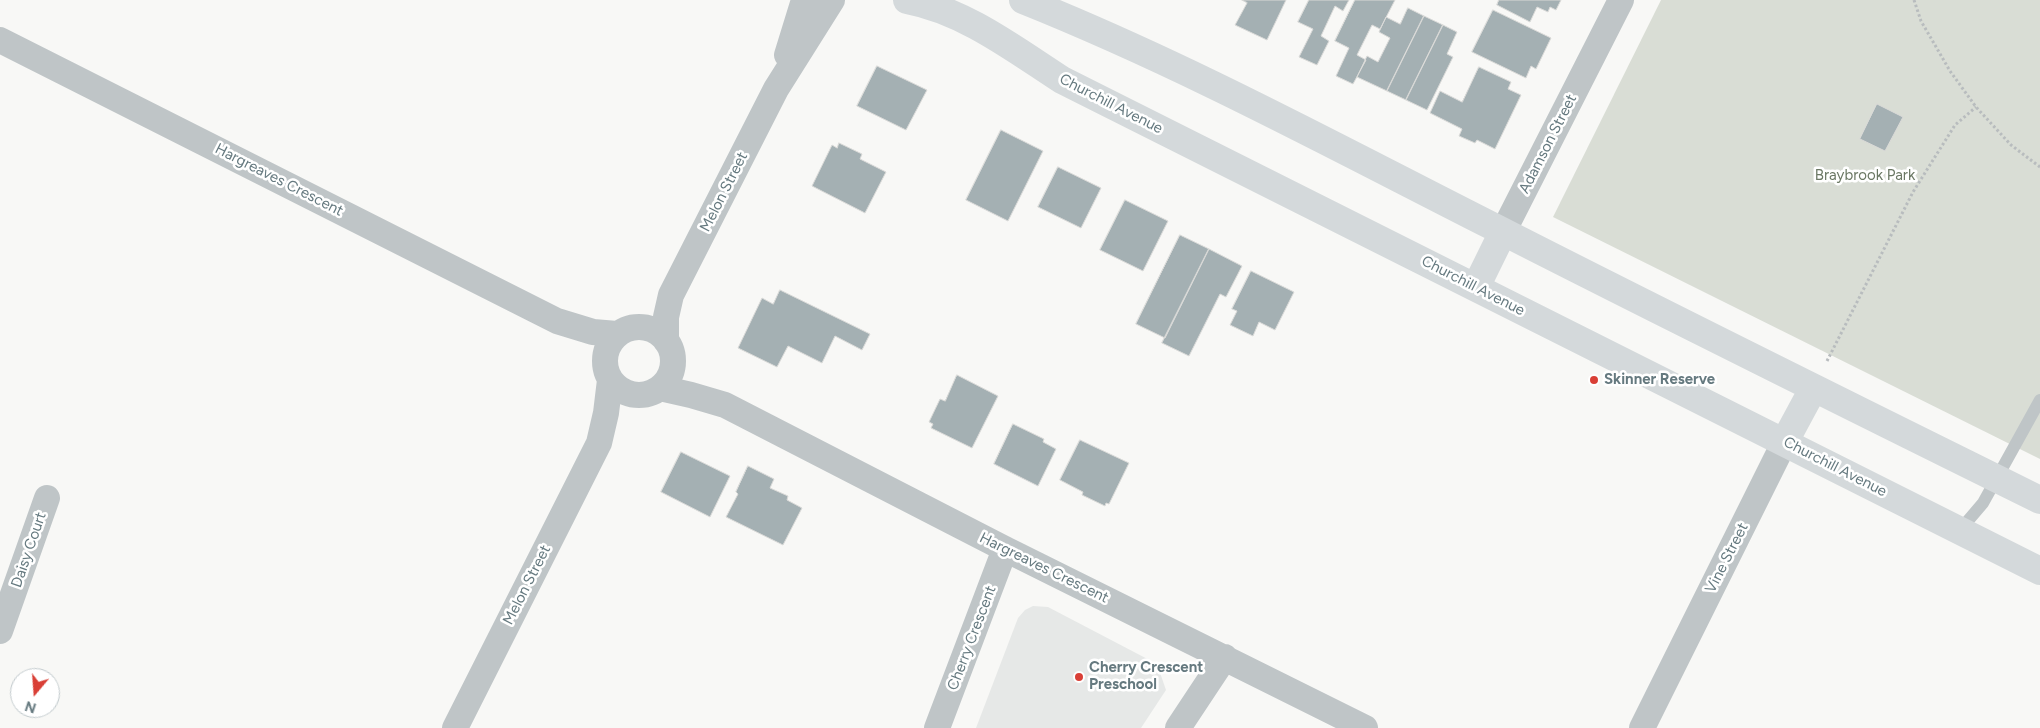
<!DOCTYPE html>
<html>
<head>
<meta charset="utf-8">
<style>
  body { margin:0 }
  #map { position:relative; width:2040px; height:728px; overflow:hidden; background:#f8f8f6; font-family:Figtree,sans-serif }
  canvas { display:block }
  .north { position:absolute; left:10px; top:668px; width:50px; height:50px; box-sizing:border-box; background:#fff; border:1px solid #c1c9cc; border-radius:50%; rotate:198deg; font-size:14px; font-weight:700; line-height:20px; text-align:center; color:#65797f }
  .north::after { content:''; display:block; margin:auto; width:18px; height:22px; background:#d93f36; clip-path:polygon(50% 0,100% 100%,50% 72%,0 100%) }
</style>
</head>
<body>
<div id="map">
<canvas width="2040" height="728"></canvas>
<div class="north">N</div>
</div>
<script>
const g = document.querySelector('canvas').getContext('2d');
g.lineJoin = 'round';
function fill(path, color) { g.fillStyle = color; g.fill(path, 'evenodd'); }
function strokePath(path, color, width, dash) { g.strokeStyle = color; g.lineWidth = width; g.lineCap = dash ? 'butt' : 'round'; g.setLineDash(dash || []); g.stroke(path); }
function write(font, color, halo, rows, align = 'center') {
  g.font = font + ' Figtree,sans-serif'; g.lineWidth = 5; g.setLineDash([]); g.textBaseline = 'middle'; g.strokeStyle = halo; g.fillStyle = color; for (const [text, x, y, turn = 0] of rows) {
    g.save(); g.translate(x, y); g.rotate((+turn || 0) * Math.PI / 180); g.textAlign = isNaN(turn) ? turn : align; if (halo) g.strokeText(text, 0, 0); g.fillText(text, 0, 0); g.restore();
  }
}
const built = new Path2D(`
  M1033 606 1048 607 1157 664 1166 690 1141 728H976L1018 618 1025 610Z`);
const green = new Path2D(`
  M1661 0H2040V459L1553 217Z`);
const building = new Path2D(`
  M1242 0H1286L1267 40 1235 25 1247 3Z
  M1309 0H1349L1343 11 1335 6 1321 36 1329 41 1317 65 1299 57 1313 29 1298 22Z
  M1355 0H1395L1380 29 1372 25 1357 55 1366 60 1353 84 1336 76 1349 48 1335 41Z
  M1499 0H1561L1556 10 1550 7 1548 12 1537 7 1530 22 1497 5Z
  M1408 8 1424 16 1387 91 1357 77 1367 56 1378 62 1390 38 1379 32 1386 17 1400 24Z
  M1493 10 1551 38 1536 69 1531 66 1526 78 1472 52Z
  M1424 16 1443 25 1406 100 1387 91Z
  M1443 25 1457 32 1447 54 1453 57 1427 110 1406 100Z
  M877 66 927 90 906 130 857 106Z
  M1479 67 1511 82 1508 89 1521 95 1495 149 1477 140 1475 143 1459 136 1462 129 1430 113 1440 91 1462 102Z
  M1877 104 1903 117 1885 151 1860 139Z
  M1001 130 1043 151 1008 221 966 200Z
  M839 143 862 154 860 159 886 172 865 213 812 186 832 145 837 148Z
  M1058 167 1101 188 1081 228 1038 207Z
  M1125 200 1168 221 1143 271 1100 250Z
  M1180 235 1209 249 1165 338 1136 324Z
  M1209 249 1242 266 1226 297 1220 294 1189 356 1162 343Z
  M1251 271 1294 292 1275 330 1259 322 1253 336 1230 325 1237 311 1232 309Z
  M780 290 870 334 862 350 835 336 822 363 788 346 777 367 738 348 762 298 773 304Z
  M957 375 998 396 972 448 931 428 933 424 929 422 940 399 945 401Z
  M1013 424 1044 439 1043 442 1056 449 1038 486 994 464Z
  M1080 440 1129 463 1109 504 1106 503 1105 506 1082 495 1083 492 1060 480Z
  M681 452 730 476 710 517 661 492Z
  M748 466 774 479 770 488 788 496 787 500 802 508 783 545 726 517 738 494 736 492Z`);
const path = new Path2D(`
  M1914 0 1921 21 1950 71 1976 107 2011 145 2040 167
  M1827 361 1913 192 1955 125 1976 107`);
const lane = new Path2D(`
  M1960 530 1983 503 2040 400`);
const street = new Path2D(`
  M0 40 557 321 593 332 617 334
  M787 55 804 0
  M1503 232 1621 0
  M605 361a34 34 0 1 1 68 0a34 34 0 1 1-68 0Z
  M666 341V317L671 295 776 89 832 0
  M660 388 691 395 725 405 1005 549 1365 728
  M0 631 47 498
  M455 728 599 443 606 413 610 380
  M937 728 1005 549
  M1178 728 1225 657
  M1642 728 1785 441`);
const secondary = new Path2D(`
  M907 0C965 11 1014 49 1062 80L2040 571
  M1023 0C1183 64 1336 147 1490 225 1672 318 1856 409 2040 500
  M1476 287 1503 232
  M1785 441 1813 389`);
const markers = [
  [1594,380,5,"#d93f36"],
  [1079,677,5,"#d93f36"]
];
const streetNames = [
  ["Churchill Avenue",1111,104,27],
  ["Adamson Street",1548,144,-63],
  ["Hargreaves Crescent",279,180,27],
  ["Melon Street",724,192,-63],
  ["Churchill Avenue",1473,286,27],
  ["Churchill Avenue",1835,467,27],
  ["Daisy Court",29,550,-71],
  ["Vine Street",1727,558,-63],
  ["Hargreaves Crescent",1044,568,26],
  ["Melon Street",527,585,-63],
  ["Cherry Crescent",972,638,-69]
];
const parkNames = [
  ["Braybrook Park",1865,176]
];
const poiNames = [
  ["Skinner Reserve",1604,380],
  ["Cherry Crescent",1089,668],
  ["Preschool",1089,685]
];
fill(built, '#e6e8e7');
fill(green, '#d9ddd5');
fill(building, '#a4b0b3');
strokePath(building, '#dadad8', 1);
strokePath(path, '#b8bcbe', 3, [2.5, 2.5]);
strokePath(lane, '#bfc5c7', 12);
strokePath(street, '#bfc5c7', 26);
strokePath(secondary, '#d4d9db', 28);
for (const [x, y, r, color] of markers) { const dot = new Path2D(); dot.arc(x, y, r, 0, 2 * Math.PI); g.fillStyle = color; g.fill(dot); strokePath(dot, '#fff', 2); }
write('15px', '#65797f', '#fff', streetNames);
write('15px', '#6b7864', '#fff', parkNames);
write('bold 15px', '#65797f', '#fff', poiNames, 'left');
</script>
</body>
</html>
